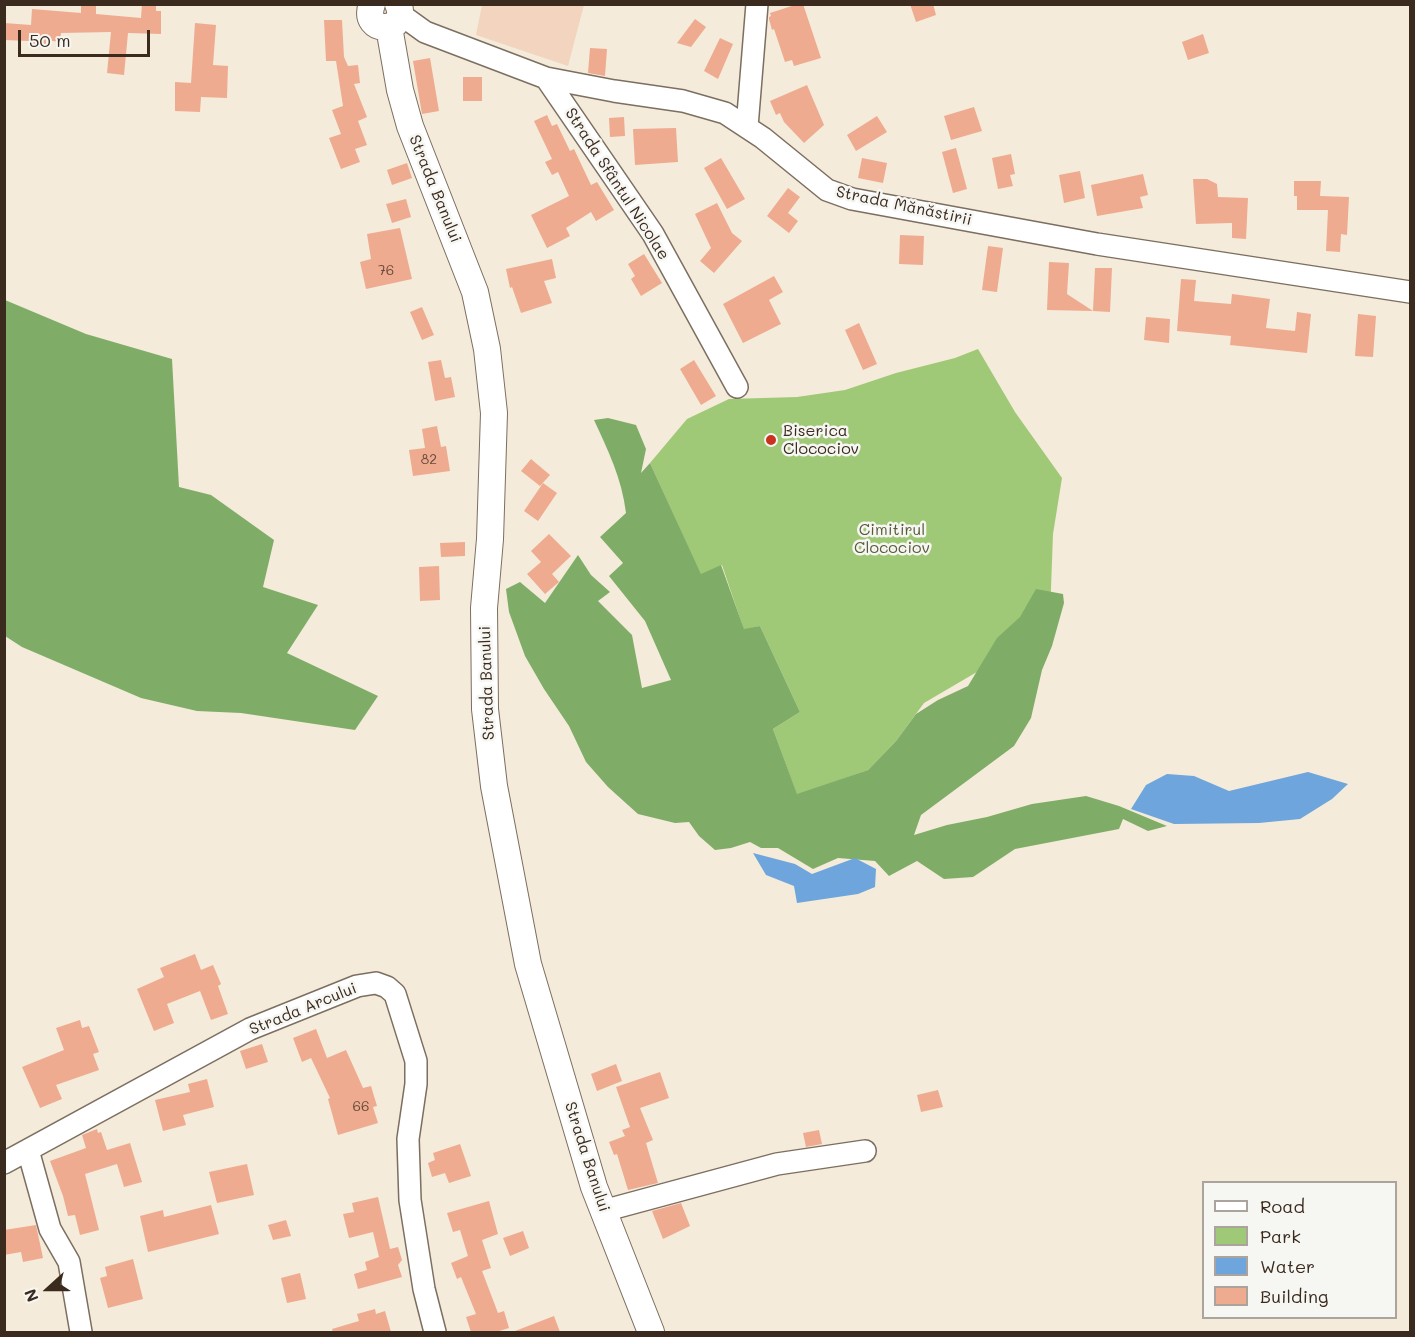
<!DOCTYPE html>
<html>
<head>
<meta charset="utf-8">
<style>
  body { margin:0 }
  #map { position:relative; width:1415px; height:1337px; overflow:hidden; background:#f4ebda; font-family:Mali,sans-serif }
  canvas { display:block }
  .frame { position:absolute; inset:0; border:6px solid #3b2a1e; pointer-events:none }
  .legend { position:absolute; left:1202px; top:1181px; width:195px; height:138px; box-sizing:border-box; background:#f6f6f2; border:2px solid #aba49d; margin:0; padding:8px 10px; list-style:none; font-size:18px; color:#3b2a1e }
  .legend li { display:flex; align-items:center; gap:12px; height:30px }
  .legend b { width:30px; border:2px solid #aba49d }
  .north { position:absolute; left:18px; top:1259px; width:60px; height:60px; -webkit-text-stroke:4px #f6f6f2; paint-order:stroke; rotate:249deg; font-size:16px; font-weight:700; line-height:24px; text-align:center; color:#3b2a1e }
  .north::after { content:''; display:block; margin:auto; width:21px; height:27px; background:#3b2a1e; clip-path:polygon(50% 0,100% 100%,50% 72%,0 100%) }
  .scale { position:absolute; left:18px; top:30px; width:132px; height:27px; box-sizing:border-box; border:3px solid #3b2a1e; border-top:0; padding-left:8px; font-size:18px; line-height:21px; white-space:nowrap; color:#3b2a1e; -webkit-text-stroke:4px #f6f6f2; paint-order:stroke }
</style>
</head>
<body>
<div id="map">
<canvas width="1415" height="1337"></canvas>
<div class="frame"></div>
<ul class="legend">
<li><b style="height:8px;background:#fff"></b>Road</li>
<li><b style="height:16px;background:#9fc976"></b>Park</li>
<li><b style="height:16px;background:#6da5dc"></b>Water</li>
<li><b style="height:16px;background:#efab90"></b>Building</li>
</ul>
<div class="north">N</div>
<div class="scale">50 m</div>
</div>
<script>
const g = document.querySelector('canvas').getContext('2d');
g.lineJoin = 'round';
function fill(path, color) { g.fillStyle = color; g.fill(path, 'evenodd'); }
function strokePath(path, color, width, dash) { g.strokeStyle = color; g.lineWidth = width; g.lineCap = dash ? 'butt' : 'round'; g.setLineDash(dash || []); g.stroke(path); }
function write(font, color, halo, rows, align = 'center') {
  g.font = font + ' Mali,sans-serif'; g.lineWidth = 5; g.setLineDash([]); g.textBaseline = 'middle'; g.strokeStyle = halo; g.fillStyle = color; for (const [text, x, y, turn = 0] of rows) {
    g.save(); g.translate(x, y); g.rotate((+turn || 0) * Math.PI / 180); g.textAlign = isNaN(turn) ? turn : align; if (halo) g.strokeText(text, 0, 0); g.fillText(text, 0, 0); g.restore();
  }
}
const built = new Path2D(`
  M482 5H584L568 66 476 35Z`);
const green = new Path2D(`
  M978 349 1015 412 1062 478 1053 534 1050 615 982 669 924 703 896 741 868 770 797 795 773 729 800 712 760 626 744 630 722 565 701 575 650 463 687 419 729 399 797 397 845 390 896 373 955 358Z`);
const forest = new Path2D(`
  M5 300 86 334 172 359 179 487 211 495 274 540 263 587 318 605 287 653 378 696 355 730 241 713 197 711 141 698 22 647 5 636Z
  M608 418 636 425 646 449 641 473 650 463 701 574 721 565 744 629 760 626 800 712 773 729 797 794 868 770 896 741 916 714 938 700 968 686 997 638 1020 617 1036 589 1063 594 1064 603 1052 646 1042 670 1031 718 1014 746 921 815 914 835 947 825 987 817 1032 804 1086 796 1119 806 1167 826 1148 831 1123 819 1119 829 1015 849 973 877 944 879 917 861 889 876 875 861 838 858 813 869 778 848H761L750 842 731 848 715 850 699 836 689 822 675 823 638 814 608 787 586 762 569 726 544 689 525 656 509 612 506 589 520 582 545 603 578 555 591 575 610 592 598 601 632 635 642 688 671 680 645 621 609 576 623 563 600 537 626 513C622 479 608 450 594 420Z`);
const water = new Path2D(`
  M1308 772 1348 784 1332 799 1300 819 1259 823 1174 824 1131 809 1146 785 1167 774 1194 776 1229 791Z
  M753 853 795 864 812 874 855 858 876 869 875 887 858 894 797 903 794 886 766 875Z`);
const building = new Path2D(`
  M81 4H96V14L141 18 142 4H156V11H161V34L128 33 124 75 107 73 111 32 61 33 60 42 46 40V47L29 46V41L4 40V23L31 25 32 9 81 13Z
  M798 4H803L821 58 794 66 792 60 785 62 774 29 772 30 769 19V17L771 16 770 13Z
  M910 4H933L936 15 916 22Z
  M695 19 706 27 691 47 677 43Z
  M324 20H342L344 57 348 66 358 65 360 83 354 84 367 117 358 121 367 145 355 149 360 162 341 169 329 138 341 134 332 110 343 106 336 61H326Z
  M195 23 216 25 213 65 228 66 227 98 201 97 200 112 175 111V82L191 83Z
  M1203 34 1209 53 1188 60 1182 42Z
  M720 38 733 44 718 79 704 71Z
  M590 48 607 49 605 76 588 73Z
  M430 58 439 111 422 114 413 61Z
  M463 77H482V101H463Z
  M807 85 824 125 804 143 784 122 780 113 776 115 770 101Z
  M974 107 982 131 951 140 944 116Z
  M547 115 552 126 557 124 570 151 574 149 591 185 597 182 614 210 596 221 591 212 566 228 570 236 547 248 531 215 569 196 558 172 552 175 545 162 552 159 534 121Z
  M877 116 887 132 856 151 847 135Z
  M624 117 625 136 610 137 609 118Z
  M676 128 678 162 635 165 633 129Z
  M956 148 967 189 953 193 942 152Z
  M1011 154 1015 174 1010 175 1013 186 998 189 992 158Z
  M721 158 745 199 727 209 704 168Z
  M862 158 887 163 883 183 858 178Z
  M407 163 412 178 392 185 387 170Z
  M1080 171 1085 198 1064 203 1059 175Z
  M1143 174 1148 195 1140 197 1143 208 1097 216 1091 185Z
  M1193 179H1207L1217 184 1218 197 1248 198 1246 239 1232 238V223L1196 224Z
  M1294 181H1321L1320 196 1349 197 1347 235 1341 234 1340 252 1326 251 1328 210H1297V196H1294Z
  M788 188 800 197 788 213 798 221 789 233 767 216Z
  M406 199 411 217 392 223 386 204Z
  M717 203 732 233 742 241 714 273 700 261 711 248 695 214Z
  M400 228 412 279 366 289 360 262 371 259 367 234Z
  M900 235 924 236 923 265 899 264Z
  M988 246 1003 248 997 292 982 290Z
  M644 254 662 283 641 296 631 279 635 276 628 264Z
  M552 259 556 278 544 281 552 303 521 313 512 287 510 288 506 269Z
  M1049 262 1069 263 1067 294 1093 311 1047 310Z
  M1095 268H1112L1110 312 1093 311Z
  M774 276 783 292 769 300 781 324 743 343 723 304Z
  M1181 279 1196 280 1194 301 1231 304 1232 294 1270 299 1266 328 1295 331 1297 312 1311 314 1307 353 1230 345 1231 336 1177 331Z
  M422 307 434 335 422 340 410 312Z
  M1358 314 1376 316 1373 357 1355 356Z
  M1146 317 1170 319 1169 343 1144 340Z
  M859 323 877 364 863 370 845 330Z
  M441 360 445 378 451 377 455 397 435 401 428 362Z
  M694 360 716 396 701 405 680 369Z
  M437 426 441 447 446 446 450 471 413 476 409 450 425 448 422 429Z
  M531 459 550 475 540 486 521 471Z
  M543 483 557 493 538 521 524 511Z
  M549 534 571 556 552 574 559 582 545 594 527 574 541 562 531 551Z
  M465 542V556L441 557 440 543Z
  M439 566 440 600 420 601 419 567Z
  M195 954 201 970 213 965 221 984 218 986 228 1014 211 1020 200 991 167 1004 174 1023 154 1031 137 989 164 977 160 968Z
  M80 1020 82 1028 89 1026 99 1052 93 1054 99 1070 56 1085 62 1099 40 1108 22 1067 64 1050 56 1028Z
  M316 1029 327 1058 346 1050 363 1088 371 1086 377 1106 373 1107 378 1123 338 1135 328 1099 330 1098 311 1058 302 1062 293 1038Z
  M262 1044 268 1062 246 1069 240 1051Z
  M616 1064 622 1081 597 1091 591 1074Z
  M660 1072 669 1098 640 1108 653 1140 646 1143 658 1183 628 1190 617 1154 614 1155 609 1142 625 1136 622 1130 630 1127 616 1087Z
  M207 1079 214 1107 183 1115 186 1125 163 1131 155 1100 190 1092 188 1084Z
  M938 1090 943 1107 921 1112 917 1095Z
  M97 1129 98 1133 101 1132 107 1150 130 1143 142 1182 124 1187 117 1164 85 1174 99 1230 80 1235 75 1215 68 1216 63 1196 50 1161 86 1148 82 1135Z
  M819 1130 822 1144 806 1147 803 1133Z
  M460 1144 471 1176 449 1183 445 1173 432 1177 428 1163 435 1160 433 1153Z
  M247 1164 254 1195 217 1203 209 1172Z
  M378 1197 390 1249 398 1247 402 1260 398 1265 402 1277 358 1289 354 1274 367 1270 365 1262 379 1257 373 1232 349 1238 343 1214 354 1212 352 1203Z
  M489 1201 498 1234 482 1240 491 1268 482 1271 498 1313 504 1311 509 1328 496 1332H471L466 1317 476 1314 461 1277 457 1279 451 1263 468 1256 460 1230 453 1232 447 1213Z
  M681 1203 690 1226 663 1239 652 1211Z
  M211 1205 219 1234 148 1252 140 1216 163 1210 164 1217Z
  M286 1220 291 1236 273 1240 268 1225Z
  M36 1225 43 1258 23 1262 21 1252 4 1255V1230Z
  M523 1231 529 1248 510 1256 503 1238Z
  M133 1259 143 1299 108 1308 100 1278 107 1276 105 1267Z
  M300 1273 306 1299 287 1303 281 1278Z
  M375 1309 376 1314 385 1311 391 1332H333L332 1329 359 1321 357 1314Z
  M554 1316 560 1332H515V1331Z`);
const minor = new Path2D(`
  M400 14 425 32 546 78 614 91 683 101 725 113 763 138 827 190 852 199 1097 244 1410 292
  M546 78 653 234 737 387
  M747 127 757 4
  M28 1150 50 1229 69 1262 81 1332
  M4 1163 250 1029 357 986 376 983 387 987 395 994 416 1061V1084L408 1139 410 1200 424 1289 435 1332
  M603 1211 777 1164 865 1151`);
const tertiary = new Path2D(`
  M372 4C360 36 411 33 398 4
  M389 27 400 90 410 126 475 292 487 349 494 413 490 539 484 608 485 709 494 786 528 964 594 1187 651 1332`);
const markers = [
  [771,440,6,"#c8321e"]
];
const numberNames = [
  ["76",386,271],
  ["82",429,460],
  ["66",361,1107]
];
const streetNames = [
  ["Strada Sfântul Nicolae",617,184,57],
  ["Strada Banului",435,189,68],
  ["Strada Mănăstirii",904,206,12],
  ["Strada Banului",487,683,-92],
  ["Strada Arcului",303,1009,-22],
  ["Strada Banului",587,1157,72]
];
const poiNames = [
  ["Biserica",783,431],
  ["Clocociov",783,449]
];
const parkNames = [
  ["Cimitirul",892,530],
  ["Clocociov",892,548]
];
fill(built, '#f3d4bf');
fill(green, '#9fc976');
fill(forest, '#7fad67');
fill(water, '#6da5dc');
fill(building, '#efab90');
strokePath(minor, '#7c6e60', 24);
strokePath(tertiary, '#7c6e60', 28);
strokePath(minor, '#fff', 21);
strokePath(tertiary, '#fff', 26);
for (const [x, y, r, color] of markers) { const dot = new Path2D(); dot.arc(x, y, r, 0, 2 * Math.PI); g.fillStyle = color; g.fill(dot); strokePath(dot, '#f6f6f2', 2); }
write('14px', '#684a3a', null, numberNames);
write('16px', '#3b2a1e', '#f6f6f2', streetNames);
write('16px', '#3b2a1e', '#f6f6f2', poiNames, 'left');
write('16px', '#595a38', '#f6f6f2', parkNames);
</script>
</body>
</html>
